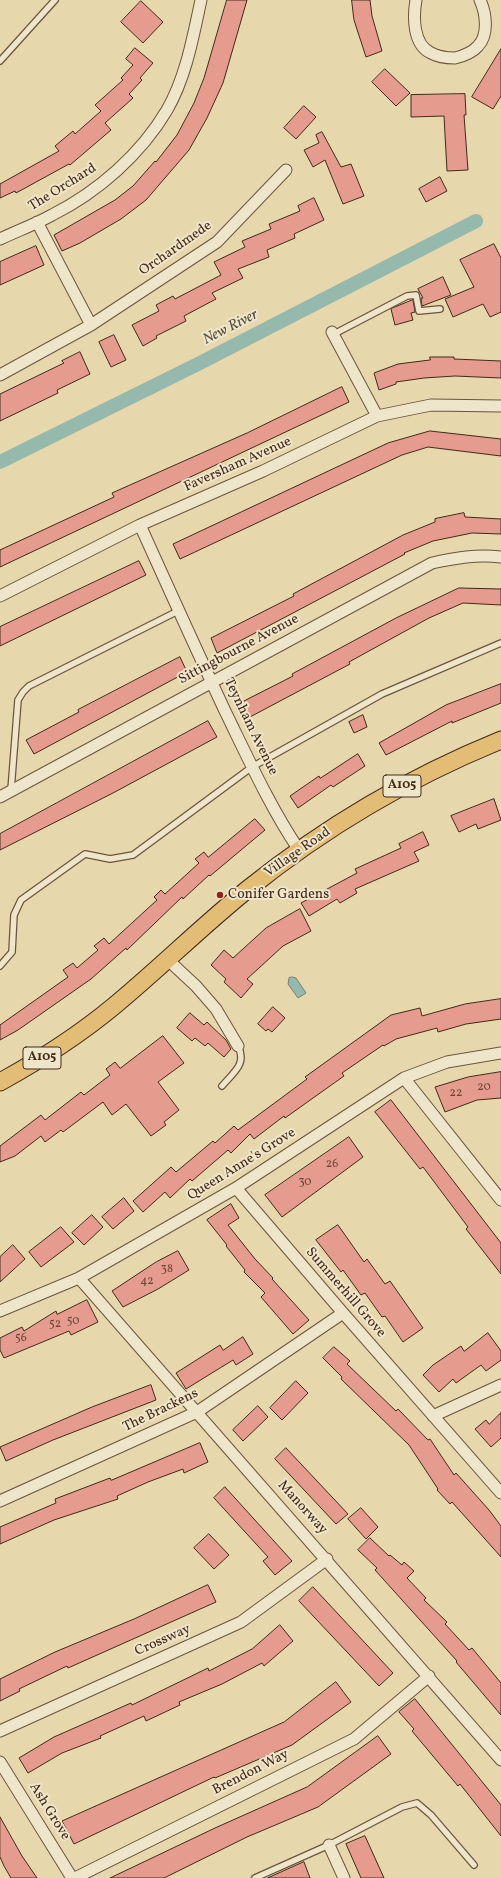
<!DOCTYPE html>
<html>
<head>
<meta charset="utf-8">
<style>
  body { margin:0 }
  canvas { display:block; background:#e6d7ad }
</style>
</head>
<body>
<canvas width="501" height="1878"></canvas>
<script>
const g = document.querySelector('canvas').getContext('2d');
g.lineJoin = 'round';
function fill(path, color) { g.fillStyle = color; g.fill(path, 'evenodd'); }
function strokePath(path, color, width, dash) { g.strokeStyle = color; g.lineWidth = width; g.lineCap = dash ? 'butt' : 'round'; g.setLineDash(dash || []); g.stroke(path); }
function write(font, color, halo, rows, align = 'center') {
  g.font = font + ' Vollkorn,serif'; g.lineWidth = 4; g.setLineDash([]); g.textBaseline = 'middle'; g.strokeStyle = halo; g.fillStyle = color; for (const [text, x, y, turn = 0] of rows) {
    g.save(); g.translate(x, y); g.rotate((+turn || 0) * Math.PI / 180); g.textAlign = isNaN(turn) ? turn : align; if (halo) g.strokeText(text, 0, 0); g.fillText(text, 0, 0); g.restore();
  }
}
const water = new Path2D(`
  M292 977 296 978 306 993 298 998 288 984 289 978Z`);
const canal = new Path2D(`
  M0 462 198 364 476 221`);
const building = new Path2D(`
  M227 0H247L223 83 207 118 189 150 146 200 121 219 80 243 62 251 54 235 115 200 133 186 155 161 156 162 177 135 194 103 204 78Z
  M352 0H370L372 16 382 51 366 57 354 20Z
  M141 1 163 22 143 43 121 22Z
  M135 48 153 63 140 78 142 80 129 94 133 98 105 123 111 130 70 165 69 164 16 193 15 191 0 198V184L59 151 55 146 73 131 75 134 101 111 95 105 123 80 121 78 133 65 126 59Z
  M501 49V96L493 109 472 97Z
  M385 69 410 93 396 106 372 82Z
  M465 94 466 115H464L468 170 447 171 444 116 411 117V95Z
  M304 106 316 117 296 139 284 128Z
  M322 132 341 167 351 164 364 196 343 204 325 160 313 167 304 150 319 143 316 135Z
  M440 177 447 191 426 202 419 189Z
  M314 198 324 220 294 234 295 238 267 250 269 257 238 269 243 278 212 293 216 299 184 316 186 321 156 336 157 338 143 346 132 325 159 311 156 305 173 296 175 299 221 275 214 262 245 247 242 241 271 229 269 224 300 211 298 206Z
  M494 244 501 258V312L490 317 483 304 453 317 445 299 474 287 460 260Z
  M36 246 44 265 0 285V262Z
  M443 277 451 295 422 306 421 298H423L418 289Z
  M413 300 415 312 411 313 413 320 395 325 391 309Z
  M114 335 126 360 111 367 99 342Z
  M80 352 90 374 57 390 58 393 0 421V394L64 363 62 361Z
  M430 357H454V359L501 361V378L455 376 424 378 396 382V384L379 390 374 373 398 364 430 360Z
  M342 387 349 402 0 567V550L114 497 112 493 247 433Z
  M430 431 501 439V456L428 447 402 455 180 559 173 544 388 443Z
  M464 513 465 517 501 519V534L472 533 433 541 404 553 405 554 217 653 211 638 294 596 293 594 403 535 435 522V519Z
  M139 561 146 575 0 646V627Z
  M459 588 501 589V605L463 603 429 618 349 662 350 664 248 718 240 703 293 676 292 674 396 618Z
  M180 657 187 672 34 754 26 740 79 712 78 710Z
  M501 684V703L452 723V721L386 755 379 743 446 705Z
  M363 715 367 727 354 733 349 722Z
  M208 721 217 737 113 793 0 850V834Z
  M358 754 365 766 333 787 331 785 298 808 290 796 319 776 320 778Z
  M494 799 501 820 478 829 476 824 459 832 451 816Z
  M255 819 265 830 210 876 209 875 183 899 182 897 127 950 126 948 91 979 18 1030 0 1040V1025L68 977 63 970 73 963 77 968 98 950 94 946 104 938 109 944 157 900 154 897 161 890 165 894 199 863 195 859 204 852 208 857Z
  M423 832 429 845 414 852 419 861 355 889 357 893 340 903 337 899 309 916 301 903 357 873 355 869 401 848 399 844Z
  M300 909 311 931 283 946 247 979 253 984 241 998 224 982 226 979 211 965 224 950 233 958 266 928Z
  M501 999V1019L466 1024 438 1032 437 1028 396 1039 384 1046 383 1045 342 1073 344 1076 285 1118 284 1116 254 1139 250 1134 231 1153 228 1150 192 1181 190 1179 170 1198 165 1192 143 1212 133 1201 171 1167 176 1172 213 1141 215 1143 234 1126 238 1130 307 1079 305 1077 391 1015 420 1008 422 1016 465 1004Z
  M273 1007 285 1018 272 1032 268 1029 266 1031 258 1024Z
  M190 1013 204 1025 207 1022 226 1040 231 1049 224 1057 208 1043 205 1046 195 1038 192 1041 177 1028Z
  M163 1036 184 1063 158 1082 179 1110 164 1122 166 1125 151 1136 126 1104 112 1115 103 1102 63 1132 61 1130 45 1142 41 1136 15 1156 0 1162V1146L41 1115 45 1120 81 1092 84 1095 110 1075 106 1069 115 1062 120 1068Z
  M501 1072V1098L477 1100 445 1112 435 1087 468 1077Z
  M391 1100 501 1243V1274L466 1229 468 1227 423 1167 420 1169 375 1112Z
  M349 1137 363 1157 282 1217 265 1195Z
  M124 1198 134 1211 113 1229 102 1217Z
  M231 1204 239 1218 228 1225 255 1259 273 1278 272 1279 309 1320 293 1334 261 1297 265 1293 244 1272 245 1270 226 1246 227 1245 207 1220Z
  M92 1215 103 1227 84 1245 72 1233Z
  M338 1225 364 1262 367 1259 385 1284 390 1281 423 1328 403 1342 385 1316 382 1317 365 1293 361 1295 343 1270 341 1272 316 1240Z
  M61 1227 74 1242 41 1267 29 1252Z
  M13 1245 25 1259 0 1282V1257Z
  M178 1251 189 1270 158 1289 123 1307 112 1291 156 1262Z
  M87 1300 98 1322 71 1335 69 1331 4 1358 0 1350V1338L22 1327 24 1331 56 1311 57 1314Z
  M488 1333 501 1351V1360L486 1371 481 1365 456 1383 453 1379 439 1392 423 1375 433 1365 461 1346 464 1351Z
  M243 1337 253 1354 236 1365 233 1360 186 1389 176 1373 220 1345 223 1350Z
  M334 1347 350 1361 347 1364 396 1411 398 1409 428 1440 430 1439 454 1475 456 1473 489 1510 501 1526V1557L452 1502 450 1504 437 1490 438 1489 409 1445 341 1379 342 1377 323 1358Z
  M296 1381 308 1393 282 1420 270 1408Z
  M151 1385 156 1400 53 1440 6 1461 0 1447 92 1407Z
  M258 1406 268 1417 243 1441 233 1430Z
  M501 1413V1438L491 1447 475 1429 486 1420 489 1424Z
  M200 1443 208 1462 184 1473 183 1469 148 1482 117 1496 118 1499 54 1520 0 1544V1527L56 1503 55 1499 110 1478 111 1480Z
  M286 1448 348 1514 336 1524 275 1459Z
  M225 1487 292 1561 275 1575 263 1561 268 1557 214 1498Z
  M361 1508 378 1527 366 1539 348 1519Z
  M209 1534 229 1555 214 1569 194 1548Z
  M370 1538 389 1556 390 1555 402 1565 404 1562 414 1571 407 1578 426 1598 424 1600 447 1622 445 1624 469 1650 472 1648 501 1683V1715L456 1662 457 1661 375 1570 377 1568 358 1550Z
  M208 1585 216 1602 68 1668 67 1666 19 1689 20 1691 0 1701V1679L55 1652 134 1619Z
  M313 1587 393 1673 379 1686 299 1601Z
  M280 1625 293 1641 264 1666 262 1663 222 1684 179 1702 180 1705 146 1721 144 1716 100 1736 101 1738 62 1753 28 1773 19 1758 54 1737 131 1703 132 1705 208 1668 209 1671 252 1649Z
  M336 1682 351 1702 292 1745 215 1778 214 1777 74 1844 62 1821 284 1722Z
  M415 1699 501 1805V1836L460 1784 458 1786 412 1731 414 1729 399 1712Z
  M378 1736 391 1754 318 1807 247 1837 164 1878H110L215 1828 307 1787Z
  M0 1817 22 1856 37 1878H11L4 1866 0 1857Z
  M365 1836 384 1878H361L346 1844Z
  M304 1862 310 1878H268Z`);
const lane = new Path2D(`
  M0 61 55 0
  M334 334 407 296 416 295 419 311 440 309
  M11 790 18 700 23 692 29 686 178 611
  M0 966 12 952 14 915 21 900 85 854 110 859 133 855 252 767 382 694 501 643
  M222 1086C234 1072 247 1064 238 1046
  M255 1878 329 1845 402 1807 417 1803 431 1815 474 1865`);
const street = new Path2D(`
  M416 0C413 17 413 45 431 53 438 57 447 58 455 58 463 56 473 52 478 46 489 35 486 13 480 0
  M37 222 91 325
  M0 239C17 231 36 224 52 215 98 192 141 154 167 110 186 77 193 37 201 0
  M332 332 377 416
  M0 375 91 325 217 242 286 170
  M140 525C168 587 196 649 225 711 248 758 270 807 299 850
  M0 596 140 525 263 471 377 416 431 405 501 406
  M0 797 432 563C455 558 477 554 501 557
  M167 959 196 986 216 1009 238 1046
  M404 1078 501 1200
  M236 1188 343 1313 501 1493
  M79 1278 501 1760
  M0 1311 79 1278 236 1188 404 1078 447 1062 501 1053
  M433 1416 501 1385
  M0 1501 197 1412 343 1313
  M0 1731 241 1622 327 1559
  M0 1762 72 1878
  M329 1845 344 1878
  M75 1878 354 1739 429 1676`);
const primary = new Path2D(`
  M0 1082C40 1060 79 1035 114 1006 160 968 202 926 248 889 325 827 410 777 501 740`);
const markers = [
  [220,895,4,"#8f2418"]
];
const numberNames = [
  ["20",484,1088],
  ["22",456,1094],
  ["26",332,1165],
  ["30",305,1183],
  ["38",167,1270],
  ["42",147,1282],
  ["50",73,1322],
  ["52",55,1325],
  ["56",21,1339]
];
const shields = [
  [402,786,38],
  [42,1058,38]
];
const shieldNames = [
  ["A105",402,786],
  ["A105",42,1058]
];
const streetNames = [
  ["The Orchard",63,188,-32],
  ["Orchardmede",176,249,-35],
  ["Faversham Avenue",238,465,-24],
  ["Sittingbourne Avenue",239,650,-28],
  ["Teynham Avenue",250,727,64],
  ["Village Road",298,853,-35],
  ["Queen Anne's Grove",242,1165,-32],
  ["Summerhill Grove",345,1293,49],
  ["The Brackens",161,1411,-26],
  ["Manorway",302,1508,48],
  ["Crossway",163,1641,-24],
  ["Brendon Way",251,1773,-27],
  ["Ash Grove",49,1812,58]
];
const poiNames = [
  ["Conifer Gardens",228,895]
];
const waterNames = [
  ["New River",231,328,-27]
];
fill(water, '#96b9ad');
strokePath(water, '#748071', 1);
strokePath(canal, '#96b9ad', 14);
fill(building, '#e59c8e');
strokePath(building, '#422a18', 1);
strokePath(lane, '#6b553d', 8);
strokePath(street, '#6b553d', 13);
strokePath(primary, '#422a18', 19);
strokePath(lane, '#efe5ca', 5.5);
strokePath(street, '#efe5ca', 11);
strokePath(primary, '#e3bc76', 17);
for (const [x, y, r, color] of markers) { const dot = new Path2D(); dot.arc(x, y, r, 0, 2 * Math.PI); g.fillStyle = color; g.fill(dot); strokePath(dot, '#efe5ca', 1.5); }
write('12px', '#6b4636', null, numberNames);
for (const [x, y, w] of shields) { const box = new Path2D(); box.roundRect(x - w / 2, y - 11, w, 22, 3); g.fillStyle = '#efe5ca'; g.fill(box); strokePath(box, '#422a18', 1); }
write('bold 13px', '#422a18', null, shieldNames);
write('14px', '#422a18', '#efe5ca', streetNames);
write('14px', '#422a18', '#efe5ca', poiNames, 'left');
write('italic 15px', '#574e3d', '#efe5ca', waterNames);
</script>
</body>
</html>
